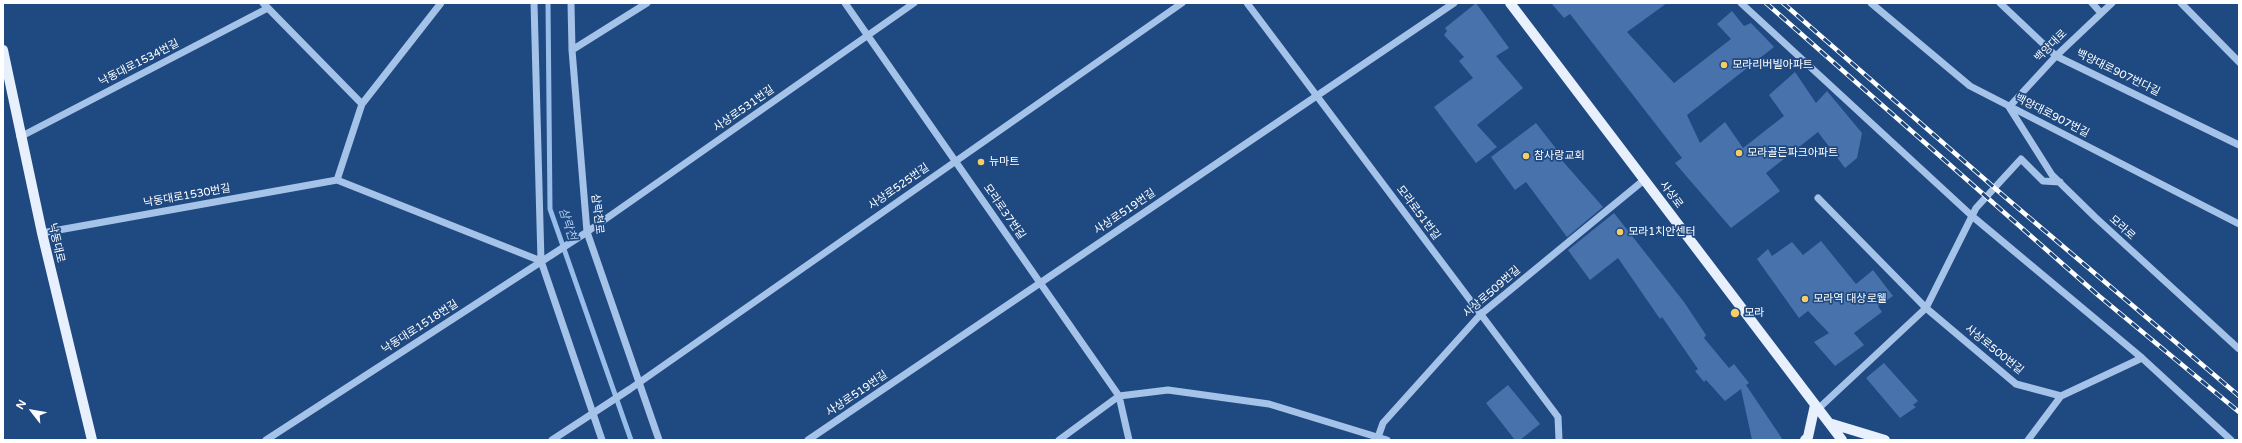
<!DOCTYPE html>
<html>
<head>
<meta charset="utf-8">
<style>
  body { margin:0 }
  #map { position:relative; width:2242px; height:443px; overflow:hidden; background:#1f4981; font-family:"Varela Round",sans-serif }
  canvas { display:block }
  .frame { position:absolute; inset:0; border:4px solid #fff; pointer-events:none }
  .north { position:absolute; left:12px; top:391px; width:40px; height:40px; -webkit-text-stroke:3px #1f4981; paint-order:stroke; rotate:301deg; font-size:11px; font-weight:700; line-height:16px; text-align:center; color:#fff }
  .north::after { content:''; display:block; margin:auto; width:14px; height:18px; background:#fff; clip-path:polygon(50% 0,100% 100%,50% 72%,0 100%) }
</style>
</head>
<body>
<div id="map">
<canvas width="2242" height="443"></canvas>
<div class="frame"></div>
<div class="north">N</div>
</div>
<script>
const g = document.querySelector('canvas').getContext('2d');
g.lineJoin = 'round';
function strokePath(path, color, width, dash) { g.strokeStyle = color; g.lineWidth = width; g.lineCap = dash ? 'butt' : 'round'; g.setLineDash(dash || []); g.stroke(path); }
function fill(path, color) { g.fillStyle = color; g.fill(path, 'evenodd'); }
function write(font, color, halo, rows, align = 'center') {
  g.font = font + ' "Varela Round","Noto Sans KR",sans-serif'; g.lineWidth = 3.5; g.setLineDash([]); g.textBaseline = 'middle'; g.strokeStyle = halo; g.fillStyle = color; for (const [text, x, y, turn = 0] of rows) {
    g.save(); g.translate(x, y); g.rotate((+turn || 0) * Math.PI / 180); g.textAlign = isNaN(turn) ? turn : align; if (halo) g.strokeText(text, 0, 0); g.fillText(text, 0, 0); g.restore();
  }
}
const stream = new Path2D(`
  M548 3 550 209 631 440`);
const building = new Path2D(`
  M1476 3 1509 48 1496 56 1523 88 1477 125 1497 147 1476 163 1434 107 1473 78 1459 61 1464 57 1444 35 1447 31 1445 28Z
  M1551 3H1667L1627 32 1674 83 1731 39 1717 24 1732 11 1744 26 1751 23 1774 47 1687 115 1700 143 1725 122 1743 148 1784 116 1769 95 1795 72 1816 103 1827 91 1862 133 1857 158 1845 168 1818 132 1766 173 1780 191 1731 228 1675 163 1682 158 1570 14 1564 18Z
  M1536 123 1561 155 1559 157 1603 207 1567 237 1526 182 1515 190 1491 157Z
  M1614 213 1684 302 1706 335 1704 338 1729 368 1734 364 1749 383 1746 385 1783 440H1752L1741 389 1725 401 1706 380 1704 382 1695 371 1698 369 1662 317 1660 319 1618 258 1590 280 1568 250Z
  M1821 241 1856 284 1873 270 1893 296 1878 306 1882 312 1854 333 1864 345 1835 366 1814 342 1829 333 1808 311 1799 318 1757 259 1768 249 1772 256 1792 242 1803 255Z
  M1884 363 1918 401 1913 405 1916 407 1900 418 1866 378Z
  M1508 385 1540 424 1520 440H1515L1486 403Z`);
const minor = new Path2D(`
  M263 3 362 104
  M534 3 541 261 602 440
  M571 3 572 50 587 232 659 440
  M845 3 1119 396 1129 440
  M1247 3 1558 417 1559 440
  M1741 3 1972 216 2142 358 2231 440
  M1871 3 1970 86 2239 224
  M2000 3 2056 56 2239 145
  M2092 3 2101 13
  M2112 3 2056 56 2009 107 2052 175 2096 218 2239 349
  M2181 3 2239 62
  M572 50 647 3
  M20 137 268 8
  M337 180 362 104 441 3
  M1818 198 1926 308 2016 384 2061 396 2142 358
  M42 233 337 180 541 261
  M1818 409 1926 308 1976 208 2021 159 2043 181 2060 182
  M266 440 587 232 914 3
  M552 440 630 389 1182 3
  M808 440 1454 3
  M1059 440 1119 396 1168 390 1269 404 1387 440
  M1377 440 1383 423 1481 314 1644 180
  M2028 440 2061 396`);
const major = new Path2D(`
  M1510 3 1842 440
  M3 50 42 233 92 440
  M1829 423 1885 440
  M1805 440 1808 437 1815 405`);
const rail = new Path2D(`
  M1766 3 2099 296 2239 412
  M1783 3 2005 197 2239 396`);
const markers = [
  [1724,65,4,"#f6ce65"],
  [1739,153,4,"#f6ce65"],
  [1526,156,4,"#f6ce65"],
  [981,162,4,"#f6ce65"],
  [1620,232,4,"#f6ce65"],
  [1805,299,4,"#f6ce65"],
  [1735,313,5,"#f6ce65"]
];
const streetNames = [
  ["백양대로",2051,46,-45],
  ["낙동대로1534번길",139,63,-27],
  ["백양대로907번다길",2118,73,26],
  ["사상로531번길",744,109,-35],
  ["백양대로907번길",2052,116,27],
  ["사상로525번길",899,187,-35],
  ["사상로",1671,195,53],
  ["낙동대로1530번길",187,196,-10],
  ["모라로37번길",1004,212,55],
  ["사상로519번길",1125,212,-34],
  ["모라로51번길",1418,213,53],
  ["삼락천로",597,214,83],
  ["모라로",2122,228,42],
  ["낙동대로",56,243,77],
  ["사상로509번길",1492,292,-41],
  ["낙동대로1518번길",420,327,-33],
  ["사상로500번길",1994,350,39],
  ["사상로519번길",857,394,-34]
];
const poiNames = [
  ["모라리버빌아파트",1732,65],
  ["모라골든파크아파트",1747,153],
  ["참사랑교회",1534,156],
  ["뉴마트",989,162],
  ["모라1치안센터",1628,232],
  ["모라역 대상로웰",1813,299],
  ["모라",1744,313]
];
const waterNames = [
  ["삼락천",567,224,72]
];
strokePath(stream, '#98bdea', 5);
fill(building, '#4872ab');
strokePath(minor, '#a5c2e8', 7);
strokePath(major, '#e8f0fe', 10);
strokePath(rail, '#fff', 4.5);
strokePath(rail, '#1f4981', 3, [9]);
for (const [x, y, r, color] of markers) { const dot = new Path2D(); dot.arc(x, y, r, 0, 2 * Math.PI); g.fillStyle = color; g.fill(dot); strokePath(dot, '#1f4981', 1.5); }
write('11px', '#fff', '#1f4981', streetNames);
write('11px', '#fff', '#1f4981', poiNames, 'left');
write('italic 12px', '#b0cdf0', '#1f4981', waterNames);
</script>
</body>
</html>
